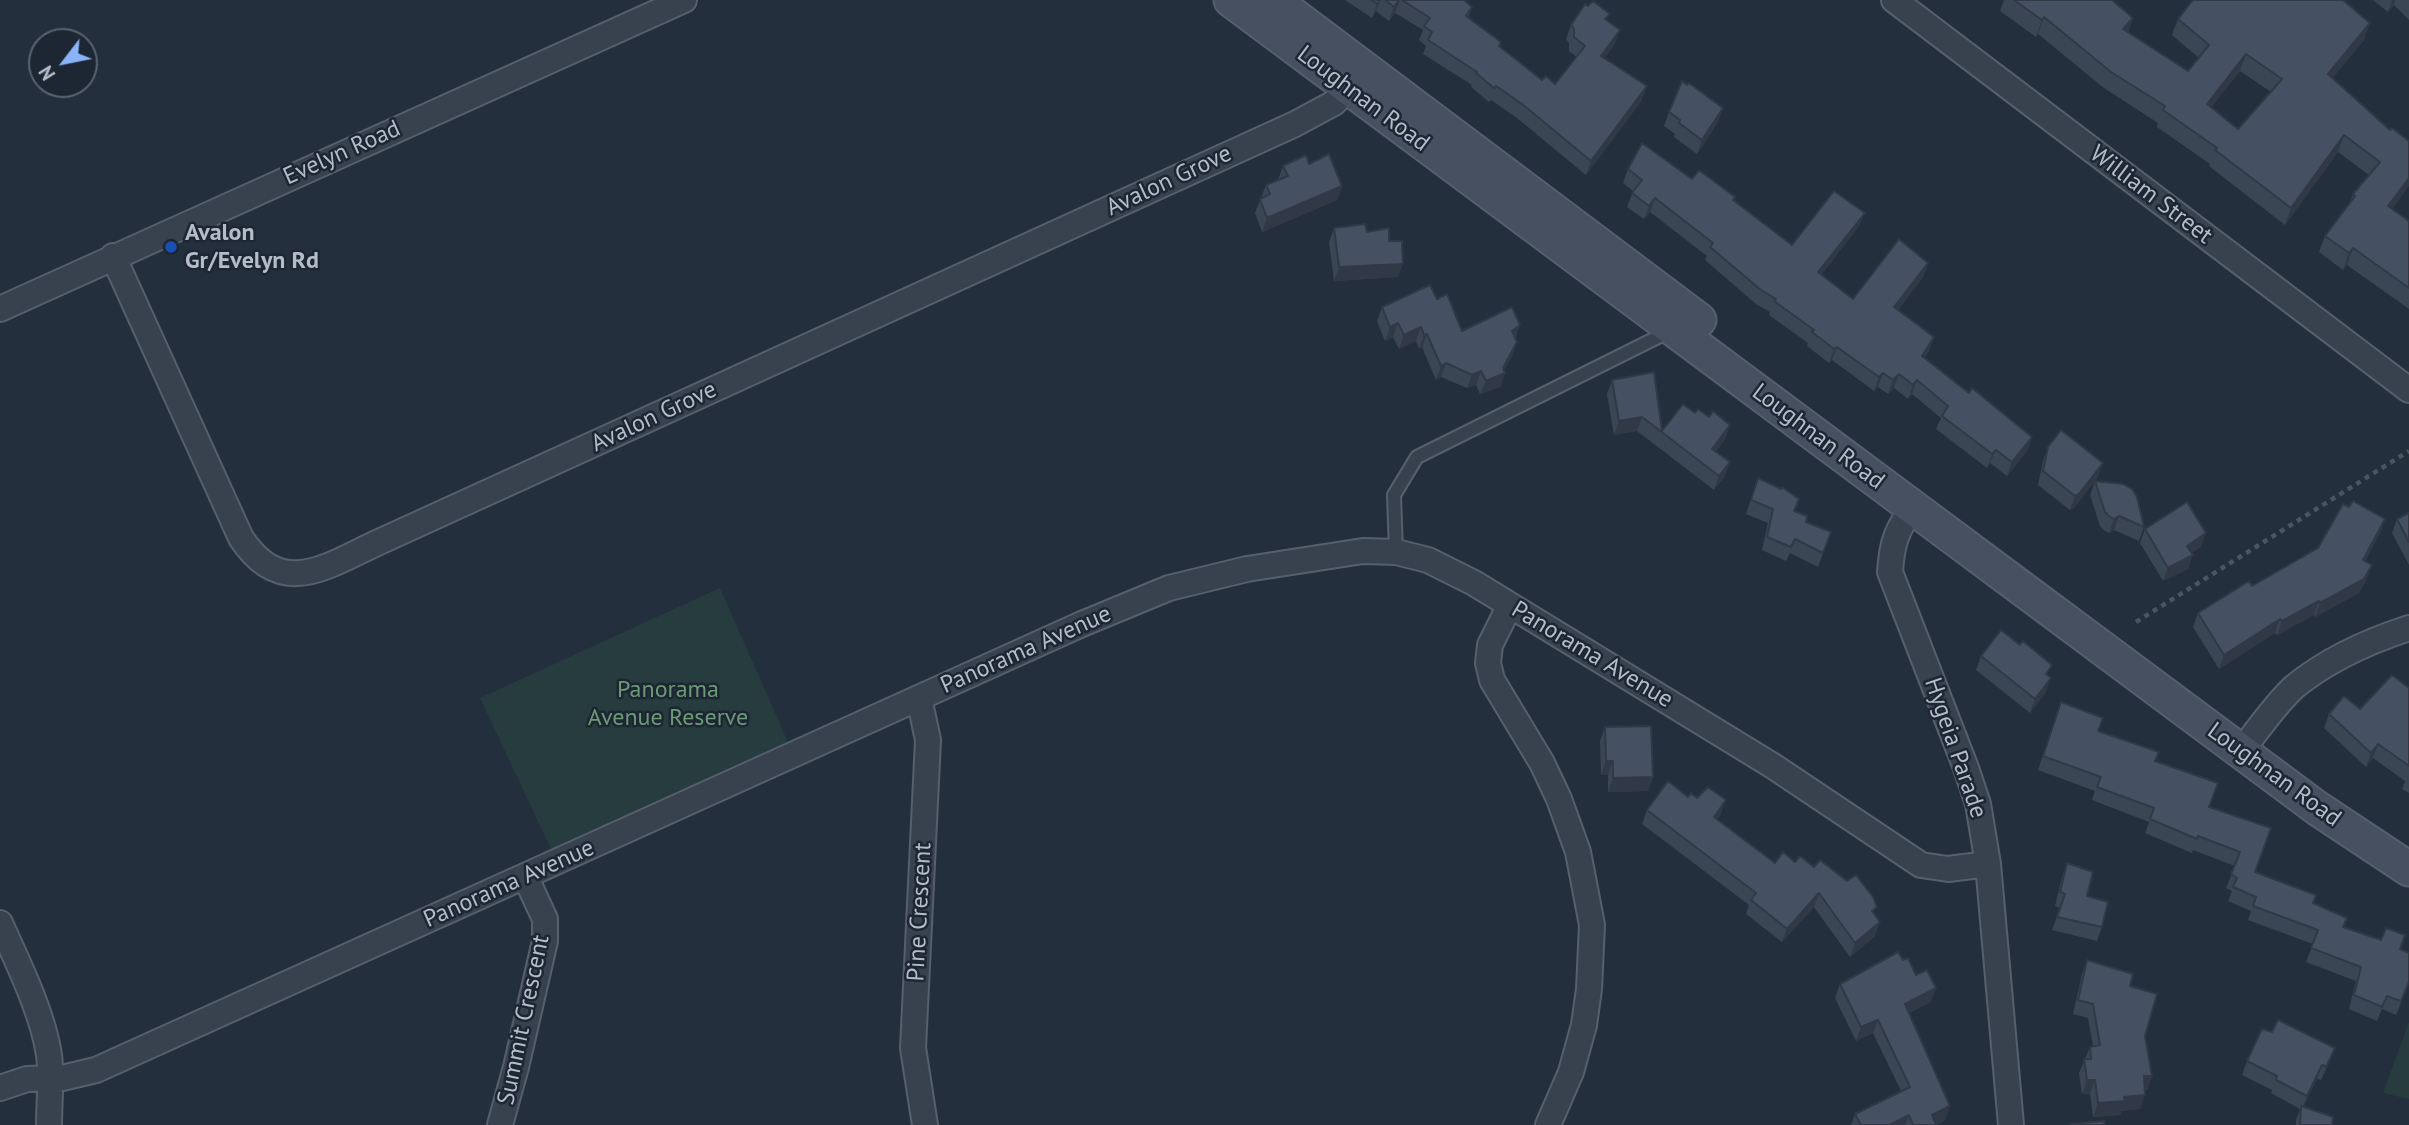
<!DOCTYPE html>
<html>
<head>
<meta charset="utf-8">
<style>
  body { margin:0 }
  #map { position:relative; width:2409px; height:1125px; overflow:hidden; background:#242f3e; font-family:"PT Sans",sans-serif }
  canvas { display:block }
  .north { position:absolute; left:28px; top:28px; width:70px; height:70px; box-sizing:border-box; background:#1d2633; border:2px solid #59626f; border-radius:50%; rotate:238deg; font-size:19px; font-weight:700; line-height:28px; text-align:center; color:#b4bcc9 }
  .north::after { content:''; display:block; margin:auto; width:24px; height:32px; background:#8ab4f8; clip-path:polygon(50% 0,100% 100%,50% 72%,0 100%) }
</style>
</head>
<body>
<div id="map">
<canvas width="2409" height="1125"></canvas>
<div class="north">N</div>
</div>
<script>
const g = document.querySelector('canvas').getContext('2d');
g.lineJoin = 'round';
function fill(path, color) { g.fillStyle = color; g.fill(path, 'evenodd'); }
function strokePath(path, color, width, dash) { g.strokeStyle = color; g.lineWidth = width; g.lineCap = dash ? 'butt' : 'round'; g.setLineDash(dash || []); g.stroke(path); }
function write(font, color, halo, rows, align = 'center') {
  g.font = font + ' "PT Sans",sans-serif'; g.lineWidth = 5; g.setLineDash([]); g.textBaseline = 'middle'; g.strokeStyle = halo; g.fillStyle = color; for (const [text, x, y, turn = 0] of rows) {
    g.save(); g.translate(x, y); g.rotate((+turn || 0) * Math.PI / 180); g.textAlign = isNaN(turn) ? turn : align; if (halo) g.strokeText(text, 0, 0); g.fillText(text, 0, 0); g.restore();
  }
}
const green = new Path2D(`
  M720 588 788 742 551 849 480 698Z
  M2409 1022V1099L2383 1093Z`);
const path = new Path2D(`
  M2136 622 2409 451`);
const service = new Path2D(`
  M1396 552 1394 495 1417 457 1670 331`);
const minor = new Path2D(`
  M1894 0 2409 390
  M113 256 241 538C282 600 327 566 379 542L1295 124 1334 103 1348 88
  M0 309 684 0
  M1913 507C1896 531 1892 543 1890 572L1966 768 1978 804 1988 864 2011 1125
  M1510 605 1490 645 1488 663 1492 680 1542 763 1559 799 1578 852 1592 925 1589 989 1584 1025 1571 1072 1548 1125
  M919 698 928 740 913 1048 925 1125
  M2252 737C2265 720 2278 702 2294 687 2327 660 2369 641 2409 628
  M0 923C17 961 43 1013 49 1055 52 1078 49 1102 49 1125
  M0 1088 27 1079 62 1078 96 1070 1082 624 1169 588 1247 569 1363 551 1396 552 1428 560 1474 583 1773 766 1921 865 1948 869 1988 864
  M500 1125 516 1067 545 941V919L525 876`);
const secondary = new Path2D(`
  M1231 0 2317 808 2409 869
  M1273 0 1699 320`);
const wall = new Path2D(`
  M1345 0H1464L1472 7 1468 18 1500 47 1542 80 1555 84 1577 57 1569 51V43L1566 39 1571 25 1607 20 1615 44 1604 58 1642 100 1586 175 1517 118 1491 100 1489 102 1471 87 1472 85 1423 54 1426 46 1419 40 1423 30 1395 13 1389 21 1376 11 1372 18Z
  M2004 0H2112L2133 18 2128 32 2188 71 2199 58 2172 35 2178 19 2364 40 2332 78 2390 130 2392 209 2409 221V309L2347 265 2343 270 2319 252 2325 236 2350 203 2353 194 2369 175 2338 152 2285 225 2209 166 2210 164 2157 127 2158 123 2104 88 2038 34 2036 37 2000 11ZM2240 71 2271 92 2238 129 2211 107Z
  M2373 0H2409V20L2394 5 2388 12Z
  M1669 112 1718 122 1697 154 1674 137 1675 134 1664 126Z
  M1309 164 1342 186 1337 200 1262 232 1255 213 1266 185 1278 180 1283 166Z
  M1628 169 1692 179 1734 200 1792 245 1859 226 1821 275 1853 299 1928 263 1923 277 1898 310 1934 337 1929 351 1924 358 1969 393 2032 437 2027 451 2007 476 1990 463 1987 468 1936 429 1941 418 1912 394 1908 399 1894 388 1888 394 1878 387 1874 391 1832 360 1829 363 1807 346 1808 343 1769 315 1770 312 1756 304 1705 260 1707 256 1650 212 1644 219 1627 207 1633 191 1623 183Z
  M1334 228 1367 232 1398 277 1334 281 1329 242Z
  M1437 299 1462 331 1515 339 1512 356 1504 370 1505 373 1500 387 1480 394 1476 385 1467 388 1441 377 1436 380 1422 347 1419 349 1416 341 1399 349 1393 337 1385 341 1377 321 1382 307Z
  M1612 380 1662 431 1695 413 1730 425 1725 439 1716 451 1725 476 1714 490 1637 431 1614 435 1607 394Z
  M2048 447 2098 477 2074 508 2070 510 2038 485 2043 461Z
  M1758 478 1806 522 1831 532 1818 567 1790 553 1786 561 1762 550 1768 523 1746 514Z
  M2095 481 2144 527 2139 541 2114 530 2109 533 2104 530 2100 526 2090 495Z
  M2349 507 2385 519 2380 533 2365 561 2367 579 2359 593 2315 617 2314 615 2277 635 2275 633 2219 669 2193 627 2198 613 2252 586 2318 548Z
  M2409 513V565L2392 533 2397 519Z
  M2145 529 2201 547 2191 553 2188 569 2163 581 2140 543Z
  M1981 656 2048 676 2046 692 2030 713 1976 670Z
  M2409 688V793L2402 789 2405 781 2373 758 2366 767 2324 728 2329 714 2360 709Z
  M2056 715 2098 731 2155 761 2209 807 2255 872 2313 903 2347 918 2344 927 2409 953V983L2396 1015 2382 1009 2377 1021 2349 1009 2356 981 2306 962 2313 944 2248 920 2251 911 2228 901 2232 891 2226 888 2235 866 2193 850 2192 853 2145 833 2149 822 2092 800 2095 791 2038 770Z
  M1605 727 1653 777 1648 791 1608 792V775H1601L1600 741Z
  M1697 798 1721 814 1717 819 1775 863 1795 862 1874 914 1875 936 1850 957 1814 907 1782 942 1746 914 1749 905 1642 824 1647 810Z
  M2067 863 2087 896 2102 927 2097 941 2052 930 2060 908 2055 906 2062 877Z
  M1903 960 1916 975 1931 1002 1909 1013 1950 1106 1945 1120 1936 1125H1851L1855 1114 1901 1091 1873 1033 1856 1041 1835 998 1840 984Z
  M2087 960 2130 986 2145 1036 2152 1076 2147 1090H2145L2140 1109 2121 1111 2120 1115 2093 1117 2090 1094H2082L2079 1073 2090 1047 2093 1046 2088 1018 2073 1014 2082 974Z
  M2272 1032 2335 1048 2321 1080 2317 1079 2303 1107 2332 1125H2296V1120L2300 1109 2271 1093 2272 1090 2242 1075 2247 1061Z`);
const shadedWall = new Path2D(`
  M1380 0 1376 11 1372 18 1377 4Z
  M1400 0 1395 13 1389 21 1394 7Z
  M2392 0H2395L2394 5 2388 12Z
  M2044 17 2038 34 2036 37 2042 20Z
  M2133 18 2127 34 2123 29Z
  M2370 23 2364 40 2322 91 2328 74Z
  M1620 30 1615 44 1596 70 1601 56Z
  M2246 54 2240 71 2201 121 2207 104Z
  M1647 86 1642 100 1586 175 1591 161Z
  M1723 108 1718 122 1697 154 1702 140Z
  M2344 135 2338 152 2285 225 2291 208Z
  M2409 178V186L2382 223 2388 206Z
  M1342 186 1337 200 1262 232 1267 218Z
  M1655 198 1650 212 1644 219 1649 206Z
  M1865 213 1859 226 1813 286 1818 272Z
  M2353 248 2347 265 2343 270 2349 253Z
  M1928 263 1923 277 1889 321 1894 307Z
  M1403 264 1398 277 1334 281 1339 267Z
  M1398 323 1393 337 1385 341 1390 327Z
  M1520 325 1515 339 1512 331Z
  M1421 327 1416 341 1399 349 1404 335Z
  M1427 334 1422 347 1419 349 1424 335Z
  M1934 337 1929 351 1917 370 1922 356Z
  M1517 342 1512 356 1502 374 1505 373 1500 387 1480 394 1486 381 1503 368Z
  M1837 347 1832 360 1829 363 1834 349Z
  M1446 363 1441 377 1436 380 1441 366Z
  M1481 371 1476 385 1467 388 1472 375Z
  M1883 373 1878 387 1874 391 1879 377Z
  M1899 374 1894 388 1888 394 1893 380Z
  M1917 380 1912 394 1908 399 1913 385Z
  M1642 417 1637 431 1614 435 1619 421Z
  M1730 425 1725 439 1707 463 1712 449Z
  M2032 437 2027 451 2007 476 2012 462Z
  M1996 450 1990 463 1987 468 1992 454Z
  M1730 462 1725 476 1714 490 1719 476Z
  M2103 463 2098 477 2074 508 2070 510 2075 496Z
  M2119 516 2114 530 2109 533 2114 519Z
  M2385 519 2380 533 2358 574 2363 560Z
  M2206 533 2201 547 2182 560 2187 546Z
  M2193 555 2188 569 2163 581 2168 568Z
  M2372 565 2367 579 2359 593 2315 617 2320 603Z
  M2319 601 2314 615 2277 635 2282 621Z
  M2280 619 2275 633 2219 669 2224 655Z
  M2051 678 2046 692 2030 713 2035 699Z
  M2378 744 2373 758 2366 767 2371 753Z
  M1606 761H1613L1608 775H1601Z
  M1653 777 1648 791 1608 792 1613 778Z
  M1726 800 1721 814 1709 830 1714 817Z
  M1819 893 1814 907 1782 942 1787 929Z
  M1880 922 1875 936 1850 957 1855 943Z
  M1936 988 1931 1002 1900 1017 1905 1004Z
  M1878 1020 1873 1033 1856 1041 1861 1027Z
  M2335 1048 2330 1062 2321 1080 2326 1067Z
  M2322 1065 2317 1079 2302 1110 2307 1096Z
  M2144 1076H2152L2147 1090H2139Z
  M2087 1080H2095L2090 1094H2082Z
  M2145 1095 2140 1109 2121 1111 2120 1115 2093 1117 2098 1103 2124 1097Z
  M1950 1106 1945 1120 1935 1125 1932 1115Z
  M1909 1115 1905 1125H1890Z`);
const building = new Path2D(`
  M1371 0H1380L1377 4Z
  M1385 0H1399L1394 7Z
  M1402 0H1464L1472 7 1466 16 1501 42 1499 46 1542 80 1546 76 1555 84 1585 46 1574 37V29L1571 25 1585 4 1588 6 1593 1 1610 14 1605 19 1620 30 1601 56 1647 86 1591 161 1522 104 1496 86 1494 88 1476 73 1477 72 1428 40 1432 32 1424 26 1430 18Z
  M2014 0H2112L2133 18 2123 29 2188 71 2209 45 2178 19 2193 0H2343L2370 23 2328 74 2390 130 2392 128 2409 141V178L2388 206 2409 221V288L2353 248 2349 253 2325 236 2355 196 2353 194 2380 162 2344 135 2291 208 2215 150 2217 148 2163 110 2165 106 2111 72 2044 17 2042 20ZM2246 54 2282 79 2238 129 2207 104Z
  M1682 81 1687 85 1689 83 1723 108 1702 140 1679 123 1680 120 1669 112Z
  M1642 143 1692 179 1699 170 1735 197 1733 200 1792 245 1834 191 1865 213 1818 272 1853 299 1899 239 1928 263 1894 307 1934 337 1922 356 1969 393 1972 388 2032 437 2012 462 1996 450 1992 454 1942 416 1948 406 1917 380 1913 385 1899 374 1893 380 1883 373 1879 377 1837 347 1834 349 1812 332 1814 330 1774 301 1776 299 1761 290 1710 247 1713 243 1655 198 1649 206 1632 193 1642 180 1628 169Z
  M1329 154 1342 186 1267 218 1260 199 1270 194 1266 185 1288 176 1283 166 1306 155 1309 164Z
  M1365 224 1367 232 1389 228V241H1402L1403 264 1339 267 1334 228Z
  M1430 285 1437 299 1447 294 1462 331 1512 307 1520 325 1512 331 1517 342 1503 368 1505 373 1486 381 1481 371 1472 375 1446 363 1441 366 1427 334 1424 335 1421 327 1404 335 1398 323 1390 327 1382 307Z
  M1654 372 1662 431 1683 404 1695 413 1698 409 1709 417 1713 411 1730 425 1712 449 1730 462 1719 476 1642 417 1619 421 1612 380Z
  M2061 430 2103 463 2079 494 2075 496 2043 471 2048 447Z
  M1758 478 1781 489 1782 487 1799 499 1794 511 1807 516 1806 522 1831 532 1823 553 1795 539 1791 547 1767 537 1773 509 1751 500Z
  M2095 481 2123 484 2132 489 2137 497 2144 527 2119 516 2114 519 2109 516 2105 512Z
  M2353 501 2385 519 2363 560 2372 565 2364 579 2320 603 2319 601 2282 621 2280 619 2224 655 2198 613 2249 581 2252 586 2318 548 2343 504 2349 507Z
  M2187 502 2206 533 2187 546 2193 555 2168 568 2145 529Z
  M2409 513V542L2397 519Z
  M2001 630 2020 645 2023 641 2052 665 2046 674 2051 678 2035 699 1981 656Z
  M2392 675 2409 688V766L2378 744 2371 753 2329 714 2344 696 2360 709Z
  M2061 702 2103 718 2098 731 2159 752 2155 761 2218 783 2209 807 2271 828 2255 872 2316 895 2313 903 2347 918 2343 927 2381 940 2386 928 2405 935 2400 949 2409 953V982L2401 1001 2387 996 2382 1007 2354 995 2361 967 2311 948 2318 930 2253 906 2256 897 2233 887 2237 878 2231 874 2240 852 2198 836 2197 839 2150 819 2154 808 2097 787 2101 777 2043 756Z
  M1651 726 1653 777 1613 778V761H1606L1605 727Z
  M1668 781 1688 797 1691 793 1697 798 1708 787 1726 800 1714 817 1775 863 1783 852 1795 862 1800 856 1814 867 1820 860 1847 881 1856 875 1873 897 1877 907 1872 911 1880 922 1855 943 1819 893 1787 929 1751 900 1756 893 1647 810Z
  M2067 863 2093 872 2087 896 2108 902 2102 927 2057 917 2065 894 2060 892Z
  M1898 952 1903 960 1908 958 1916 975 1927 970 1936 988 1905 1004 1950 1106 1932 1115 1936 1125H1913L1909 1115 1890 1125H1861L1855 1114 1910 1087 1878 1020 1861 1027 1840 984Z
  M2087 960 2133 974 2130 986 2157 994 2145 1036 2152 1076H2144L2145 1095 2124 1097 2125 1101 2098 1103 2095 1080H2087L2084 1059H2091L2090 1047 2100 1045 2093 1004 2078 1000Z
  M2278 1020 2335 1048 2326 1067 2322 1065 2307 1096 2276 1080 2277 1076 2247 1061 2262 1029 2272 1032Z
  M2301 1106 2333 1117 2332 1125H2300Z
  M2104 1121 2105 1125H2071V1124Z`);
const markers = [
  [171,247,7,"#1a4fb4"]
];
const streetNames = [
  ["Loughnan Road",1363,99,37],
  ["Evelyn Road",342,153,-24],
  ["Avalon Grove",1169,181,-25],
  ["William Street",2151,195,37],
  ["Avalon Grove",654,417,-25],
  ["Loughnan Road",1818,437,37],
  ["Panorama Avenue",1026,650,-24],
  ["Panorama Avenue",1592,655,31],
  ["Hygeia Parade",1955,748,71],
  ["Loughnan Road",2274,775,36],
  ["Panorama Avenue",509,884,-24],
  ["Pine Crescent",920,912,-87],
  ["Summit Crescent",524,1020,-78]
];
const poiNames = [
  ["Avalon",185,233],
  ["Gr/Evelyn Rd",185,261]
];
const parkNames = [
  ["Panorama",668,690],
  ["Avenue Reserve",668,718]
];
fill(green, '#263c3f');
strokePath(service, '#565f6c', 16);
strokePath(minor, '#565f6c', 28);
strokePath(secondary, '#565f6c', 37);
strokePath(path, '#44595c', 4.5, [5, 5]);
strokePath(service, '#38414e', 12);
strokePath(minor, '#38414e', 24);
strokePath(secondary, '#465061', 33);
fill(wall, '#3b4654');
fill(shadedWall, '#303945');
fill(building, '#455162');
strokePath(building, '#303945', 2);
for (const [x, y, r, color] of markers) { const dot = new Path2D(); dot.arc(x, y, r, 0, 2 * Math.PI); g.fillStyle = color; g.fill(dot); strokePath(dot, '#1d2633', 2.5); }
write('24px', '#b4bcc9', '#1d2633', streetNames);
write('bold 24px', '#b4bcc9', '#1d2633', poiNames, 'left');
write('24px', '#6b9a76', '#1d2633', parkNames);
</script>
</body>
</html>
